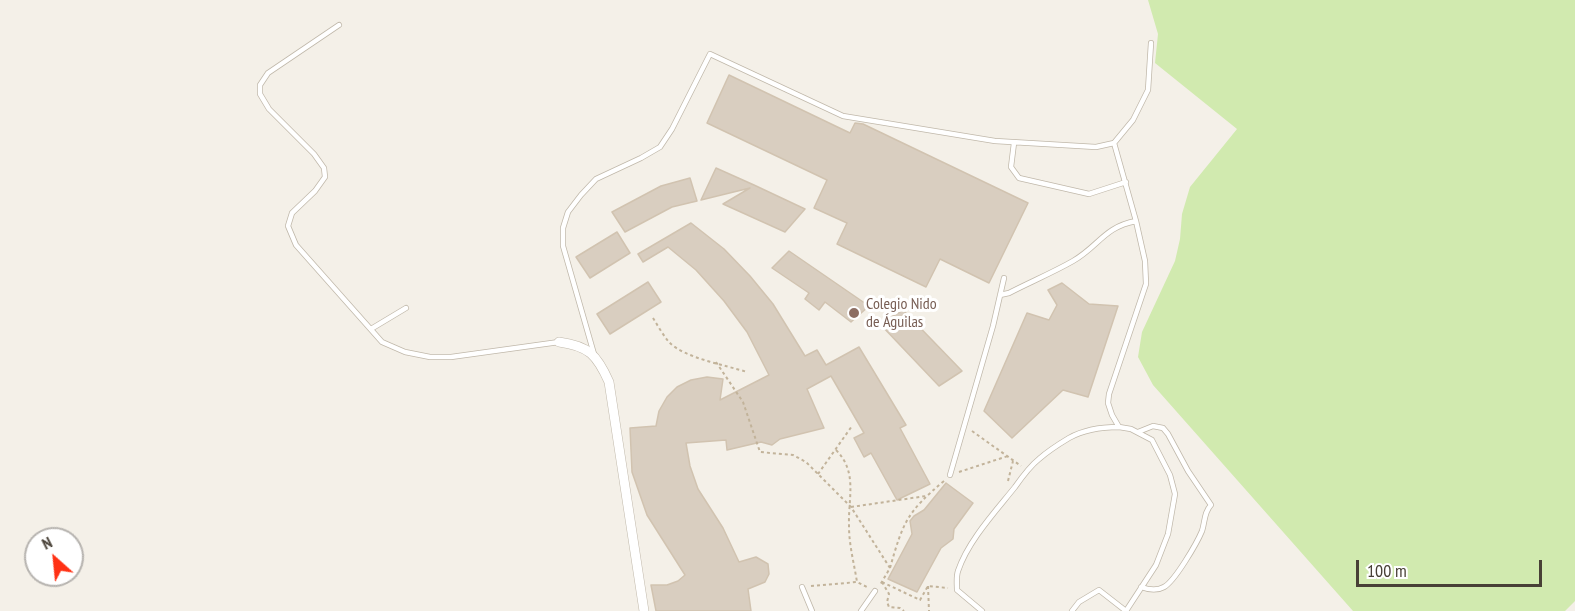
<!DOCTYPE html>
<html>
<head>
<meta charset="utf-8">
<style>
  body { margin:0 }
  #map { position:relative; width:1575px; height:611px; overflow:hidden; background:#f4f0e8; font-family:"PT Sans Narrow",sans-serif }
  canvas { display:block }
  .north { position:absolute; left:24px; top:527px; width:60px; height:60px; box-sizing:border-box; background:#fff; border:2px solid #b6b3af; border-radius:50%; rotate:333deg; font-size:16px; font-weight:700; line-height:24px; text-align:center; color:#484036 }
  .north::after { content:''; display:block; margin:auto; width:21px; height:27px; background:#ff3114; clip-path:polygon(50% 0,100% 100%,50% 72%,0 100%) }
  .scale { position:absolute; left:1356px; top:560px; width:186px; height:27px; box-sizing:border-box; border:3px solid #484036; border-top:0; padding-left:8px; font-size:18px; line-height:21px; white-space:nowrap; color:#484036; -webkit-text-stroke:4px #fff; paint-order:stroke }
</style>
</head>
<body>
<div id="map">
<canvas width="1575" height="611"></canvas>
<div class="north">N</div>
<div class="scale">100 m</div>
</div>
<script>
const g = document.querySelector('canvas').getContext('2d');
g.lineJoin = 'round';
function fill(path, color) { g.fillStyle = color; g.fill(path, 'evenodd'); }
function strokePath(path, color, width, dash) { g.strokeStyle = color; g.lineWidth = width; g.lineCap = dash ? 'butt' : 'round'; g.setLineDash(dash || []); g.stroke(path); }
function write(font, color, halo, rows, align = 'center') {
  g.font = font + ' "PT Sans Narrow",sans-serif'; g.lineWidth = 6; g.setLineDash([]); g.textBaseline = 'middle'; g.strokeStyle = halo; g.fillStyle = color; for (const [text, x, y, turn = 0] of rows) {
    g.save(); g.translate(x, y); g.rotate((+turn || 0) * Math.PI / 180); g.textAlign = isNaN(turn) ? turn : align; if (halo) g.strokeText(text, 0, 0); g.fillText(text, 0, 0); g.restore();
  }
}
const green = new Path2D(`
  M1148 0H1575V601L1565 611H1353L1153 385 1138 357 1142 332 1175 261 1180 239 1182 214 1190 187 1237 129 1155 63 1158 34Z`);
const building = new Path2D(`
  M729 75 850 133 855 123 863 124 1028 203 989 283 940 259 926 287 837 244 847 223 814 208 827 180 707 123Z
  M716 168 754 185 805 209 785 232 723 204 750 188 701 200Z
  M690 178 697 201 672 207 625 232 612 212 661 186Z
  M691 223 724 249 750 276 773 304 805 356 817 350 826 365 859 347 906 425 900 428 930 484 897 500 871 453 864 457 854 438 864 433 831 376 807 389 824 428 780 439 772 445 761 442 727 450 726 440 686 443 690 466 698 489 723 528 739 562 756 557 768 564 769 574 765 582 748 589 751 611H656L651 585H667L678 581 685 575 647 515 632 472 630 428 656 426 659 411 667 397 677 387 691 380 707 377 723 379 720 400 769 375 747 332 724 301 696 270 668 247 643 262 638 254Z
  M617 232 630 253 590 278 576 257Z
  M789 251 869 306 851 322 825 302 819 310 805 299 809 293 772 268Z
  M648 282 661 302 610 334 597 314Z
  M1062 283 1089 304 1118 306 1088 397 1063 390 1012 438 984 411 1027 313 1049 320 1057 305 1048 290Z
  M903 310 962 371 939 386 880 324Z
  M946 483 973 503 954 529 953 539 941 548 917 592 888 579 912 534 910 521 914 516 924 510Z`);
const path = new Path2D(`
  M653 318C658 326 663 335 669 342 684 358 725 365 747 372
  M716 362 743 402 760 452 793 455 806 462 851 507 890 568 880 585
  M972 431 1021 466
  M836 450C858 472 848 498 849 526 849 545 854 563 857 582
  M959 472 1008 456
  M818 474 852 426
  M1008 481 1013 461
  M851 507 926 496
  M890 568C903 522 907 512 944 481
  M882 582 920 600 928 586 948 588
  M882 582 889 594 887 602 889 607 900 608 904 611
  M811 586 857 582 867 587
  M928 586 929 611`);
const service = new Path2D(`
  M339 25 268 73 260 85V94L269 109 314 154 324 168 325 177 315 191 292 213 288 226 296 245 382 342 405 352 430 357H451L559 342
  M1014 143 1011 167 1019 178 1089 194 1126 182
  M1114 143 1136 221 1145 261 1146 284 1109 394 1108 403 1112 415 1119 427 1131 429 1152 440 1170 475 1175 494 1168 534 1156 565 1126 611
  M1000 295 1009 293C1030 282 1052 273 1073 261 1099 246 1104 227 1136 221
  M371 329 406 308
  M594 354 563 246V228L568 212 581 195 596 179 641 158 660 147 672 129 710 54 843 116 995 141 1096 147 1114 143 1133 120 1148 90 1151 43
  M1138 432 1153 426 1163 428 1168 434 1188 471 1211 505C1204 512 1205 522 1202 531 1197 543 1175 581 1164 587 1157 591 1149 590 1141 587
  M950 475 993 326 1004 278
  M802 587 812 611
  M861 611 875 591
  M982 611 957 590C957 584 956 577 958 571 968 541 995 512 1015 487 1022 477 1029 467 1039 459 1048 451 1059 444 1069 438 1085 429 1101 427 1119 427
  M1072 611 1079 602 1099 590 1126 611`);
const minor = new Path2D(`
  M559 342C589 346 597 355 609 382L644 611`);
const markers = [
  [854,313,6,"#8d6e63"]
];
const educationNames = [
  ["Colegio Nido",866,304],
  ["de Águilas",866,322]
];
fill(green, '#d1eaaf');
fill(building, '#d9cec0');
strokePath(building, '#d1c3b0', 1.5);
strokePath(service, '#c0b8aa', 6);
strokePath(minor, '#c0b8aa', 10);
strokePath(path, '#c2b39a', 2, [3, 3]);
strokePath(service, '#fff', 4.5);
strokePath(minor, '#fff', 9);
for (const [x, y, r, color] of markers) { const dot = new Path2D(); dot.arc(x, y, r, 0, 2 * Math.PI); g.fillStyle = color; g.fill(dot); strokePath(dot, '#fff', 2); }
write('16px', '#785e54', '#fff', educationNames, 'left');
</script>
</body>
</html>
